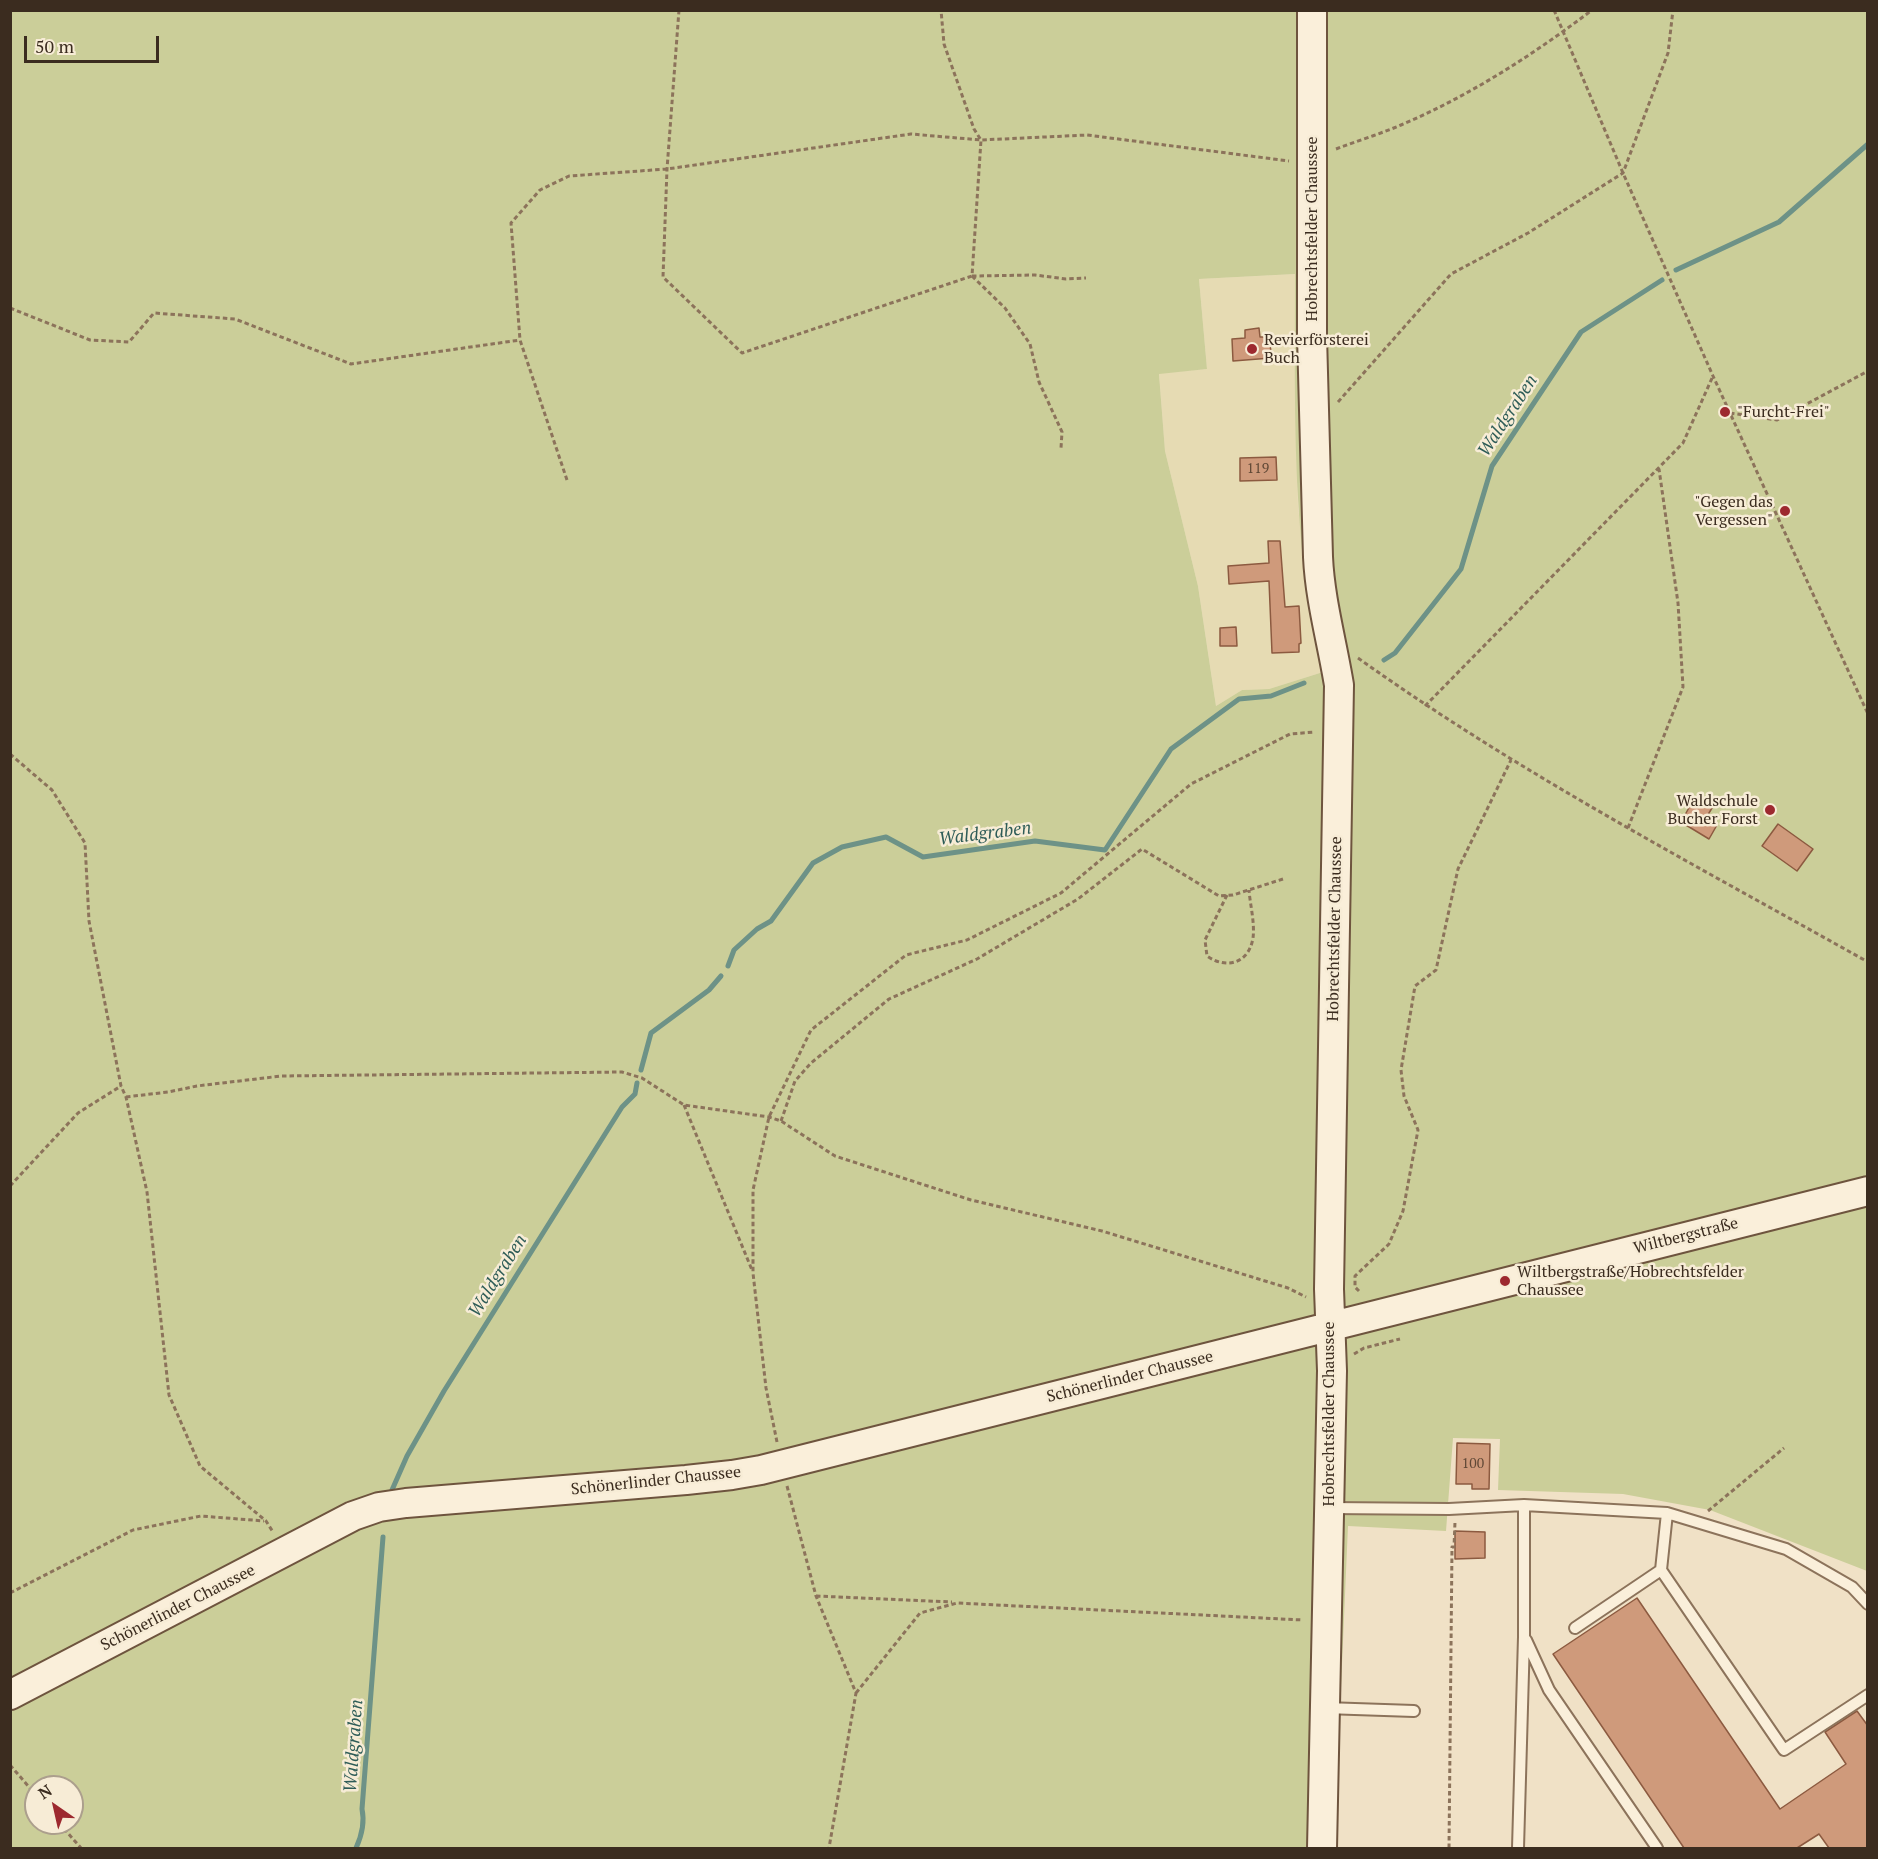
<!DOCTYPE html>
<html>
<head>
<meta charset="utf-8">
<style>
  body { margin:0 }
  #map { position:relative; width:1878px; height:1859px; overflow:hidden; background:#f0e1c6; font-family:"PT Serif",serif }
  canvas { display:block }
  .frame { position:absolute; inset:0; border:12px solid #3b2c1f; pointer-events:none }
  .north { position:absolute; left:24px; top:1775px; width:60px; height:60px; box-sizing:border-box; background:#f7ecd6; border:2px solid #ac9f8d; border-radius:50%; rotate:326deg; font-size:16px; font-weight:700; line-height:24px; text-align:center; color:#3b2c1f }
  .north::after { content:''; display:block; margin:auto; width:21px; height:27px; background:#9d292f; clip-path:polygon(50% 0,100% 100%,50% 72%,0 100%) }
  .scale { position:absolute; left:24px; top:36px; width:135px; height:27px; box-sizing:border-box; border:3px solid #3b2c1f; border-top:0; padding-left:8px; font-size:18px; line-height:21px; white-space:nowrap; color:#3b2c1f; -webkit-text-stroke:4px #f7ecd6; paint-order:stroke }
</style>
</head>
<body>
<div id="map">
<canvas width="1878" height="1859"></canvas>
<div class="frame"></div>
<div class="north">N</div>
<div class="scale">50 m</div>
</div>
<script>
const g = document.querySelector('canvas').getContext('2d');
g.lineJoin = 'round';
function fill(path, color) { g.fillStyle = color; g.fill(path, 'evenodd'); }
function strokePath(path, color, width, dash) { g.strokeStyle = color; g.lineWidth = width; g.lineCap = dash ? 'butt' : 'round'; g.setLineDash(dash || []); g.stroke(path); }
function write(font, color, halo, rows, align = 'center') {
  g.font = font + ' "PT Serif",serif'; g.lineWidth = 5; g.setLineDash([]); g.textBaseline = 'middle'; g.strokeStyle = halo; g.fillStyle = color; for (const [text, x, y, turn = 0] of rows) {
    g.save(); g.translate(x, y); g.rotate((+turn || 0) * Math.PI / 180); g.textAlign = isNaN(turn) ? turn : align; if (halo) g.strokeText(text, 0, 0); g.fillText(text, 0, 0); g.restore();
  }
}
const farmland = new Path2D(`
  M1296 274 1295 362 1298 509 1323 672 1269 689 1242 690 1216 706 1198 586 1165 451 1159 373 1207 369 1199 279Z`);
const green = new Path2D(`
  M11 11H1867V1571L1710 1510 1623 1494 1498 1490 1500 1439 1453 1438 1446 1531 1348 1526 1334 1848H11ZM1295 274C1295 366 1293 459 1302 550 1306 591 1315 631 1323 672L1269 689 1242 690 1216 706 1198 586 1165 451 1159 374 1207 369 1199 279ZM36 1787H72V1823H36Z`);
const stream = new Path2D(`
  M1676 270 1779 222 1868 144
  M1384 660 1395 653 1461 569 1492 466 1581 332 1662 280
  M728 966 734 950 757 929 771 921 813 863 842 847 886 837 923 857 1035 841 1105 850 1171 749 1239 699 1271 696 1304 683
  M641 1070 651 1033 709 990 721 976
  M392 1490 407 1456 444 1391 622 1107 635 1094 637 1083
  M356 1848C362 1835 365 1823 362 1809L383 1537`);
const building = new Path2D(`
  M1259 328 1260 337H1270L1271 358 1233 361 1232 339 1245 338V330Z
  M1276 457 1277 480 1240 481V458Z
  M1268 541H1280L1285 607 1299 606 1301 643 1299 644V652L1272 653 1269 581 1229 584 1228 566 1269 563Z
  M1236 627 1237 646H1220V628Z
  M1695 797 1712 808 1706 818 1717 825 1709 839 1681 822Z
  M1778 824 1813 849 1797 871 1762 846Z
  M1457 1443 1490 1444 1489 1489H1472V1484H1456Z
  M1455 1531 1485 1532V1558L1455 1559Z
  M1637 1598 1780 1809 1846 1764 1825 1732 1857 1711 1868 1726V1848H1829L1819 1834 1797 1848H1684L1553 1654Z`);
const path = new Path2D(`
  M679 10 667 169 663 277 742 353 972 276 981 140 974 129 944 44 941 10
  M1554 10 1623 173 1713 376 1868 714
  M1336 149C1357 141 1380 134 1401 125 1469 96 1533 55 1592 10
  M972 276 1005 308 1030 344 1039 382 1062 432 1061 448
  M972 276 1035 275 1066 279 1086 278
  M10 308 90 340 129 342 154 313 235 319 351 364 520 340
  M1338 402 1451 274 1528 233 1623 173 1668 53 1673 10
  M1730 413 1777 420 1868 371
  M567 480 520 340 511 223 540 190 569 176 667 169 911 134 981 140 1087 135 1289 161
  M1358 658C1519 773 1695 865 1868 962
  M1425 706 1683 443 1713 376
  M10 754 52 790 85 843 89 921 121 1086 126 1097 147 1192 169 1395 200 1466 266 1521 273 1532
  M1628 828 1683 687 1678 603 1659 469
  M1227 895 1205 940 1207 956C1227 970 1249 963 1253 938 1255 923 1250 904 1249 890
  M126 1097 168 1092 197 1086 281 1076 622 1072 642 1078 684 1105 769 1117 781 1121 835 1156 971 1200 1102 1231 1288 1288 1306 1297
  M684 1105 752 1270
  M781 1121 795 1081 811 1063 889 999 977 959 1078 899 1142 849 1219 896 1233 895 1283 879
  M10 1186 78 1113 121 1086
  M1359 1291 1355 1287V1276L1389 1244 1403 1211 1418 1130 1404 1096 1401 1070 1415 986 1436 970 1458 869 1511 760
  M1354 1354 1364 1348 1400 1339
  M777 1442 766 1388 753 1273V1190L769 1117 811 1030 906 955 967 940 1061 893 1191 784 1290 734 1315 732
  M787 1486 816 1596 856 1693 829 1848
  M1708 1511 1784 1448
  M10 1593 133 1530 201 1516 264 1521
  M816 1596 952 1602
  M856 1693 920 1613 957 1603 1303 1620
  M10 1765 36 1795
  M59 1823 81 1848
  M1449 1848 1452 1547H1454L1455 1522`);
const lane = new Path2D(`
  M1329 1508 1449 1509 1524 1505 1667 1513 1786 1549 1852 1587 1868 1604
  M1667 1513 1661 1570 1784 1750 1868 1695
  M1575 1628 1661 1570
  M1526 1640 1549 1690 1657 1848
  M1325 1708 1414 1711
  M1518 1848 1524 1637V1505`);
const secondary = new Path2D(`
  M1312 10V336L1318 557C1320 600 1332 642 1339 685L1329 1289 1332 1371 1322 1848
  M10 1695 353 1516 379 1507 406 1503 686 1480 732 1475 761 1470 1868 1191`);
const markers = [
  [1252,349,6,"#9d292f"],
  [1725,412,6,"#9d292f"],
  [1785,511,6,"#9d292f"],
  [1770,810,6,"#9d292f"],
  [1505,1281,6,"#9d292f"]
];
const numberNames = [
  ["119",1258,469],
  ["100",1473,1464]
];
const streetNames = [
  ["Hobrechtsfelder Chaussee",1312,229,-90],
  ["Hobrechtsfelder Chaussee",1335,929,-89],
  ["Wiltbergstraße",1686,1236,-14],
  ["Schönerlinder Chaussee",1130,1377,-14],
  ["Hobrechtsfelder Chaussee",1329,1414,-90],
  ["Schönerlinder Chaussee",656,1481,-6],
  ["Schönerlinder Chaussee",178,1608,-27]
];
const poiNames = [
  ["Revierförsterei",1264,340],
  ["Buch",1264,358],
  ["\"Furcht-Frei\"",1737,412],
  ["\"Gegen das",1773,502,"right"],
  ["Vergessen\"",1773,520,"right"],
  ["Waldschule",1758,801,"right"],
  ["Bucher Forst",1758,819,"right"],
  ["Wiltbergstraße/Hobrechtsfelder",1517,1272],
  ["Chaussee",1517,1290]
];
const waterNames = [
  ["Waldgraben",1508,416,-57],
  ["Waldgraben",985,834,-7],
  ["Waldgraben",498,1276,-58],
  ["Waldgraben",354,1746,-86]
];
fill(farmland, '#e6dbb3');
fill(green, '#cbce99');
strokePath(stream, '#6d9287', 5);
fill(building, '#cf9a7b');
strokePath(building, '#8c5a40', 1.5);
strokePath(lane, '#8c735b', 14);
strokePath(secondary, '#6e543e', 32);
strokePath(path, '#8c735b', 3, [4.5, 3]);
strokePath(lane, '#faefda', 10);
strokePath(secondary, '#faefda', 28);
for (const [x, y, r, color] of markers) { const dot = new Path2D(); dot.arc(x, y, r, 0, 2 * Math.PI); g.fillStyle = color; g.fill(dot); strokePath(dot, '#f7ecd6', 2); }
write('14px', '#604836', null, numberNames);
write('16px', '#3b2c1f', '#f7ecd6', streetNames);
write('16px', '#3b2c1f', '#f7ecd6', poiNames, 'left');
write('italic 18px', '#2e5c57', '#f7ecd6', waterNames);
</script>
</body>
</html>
